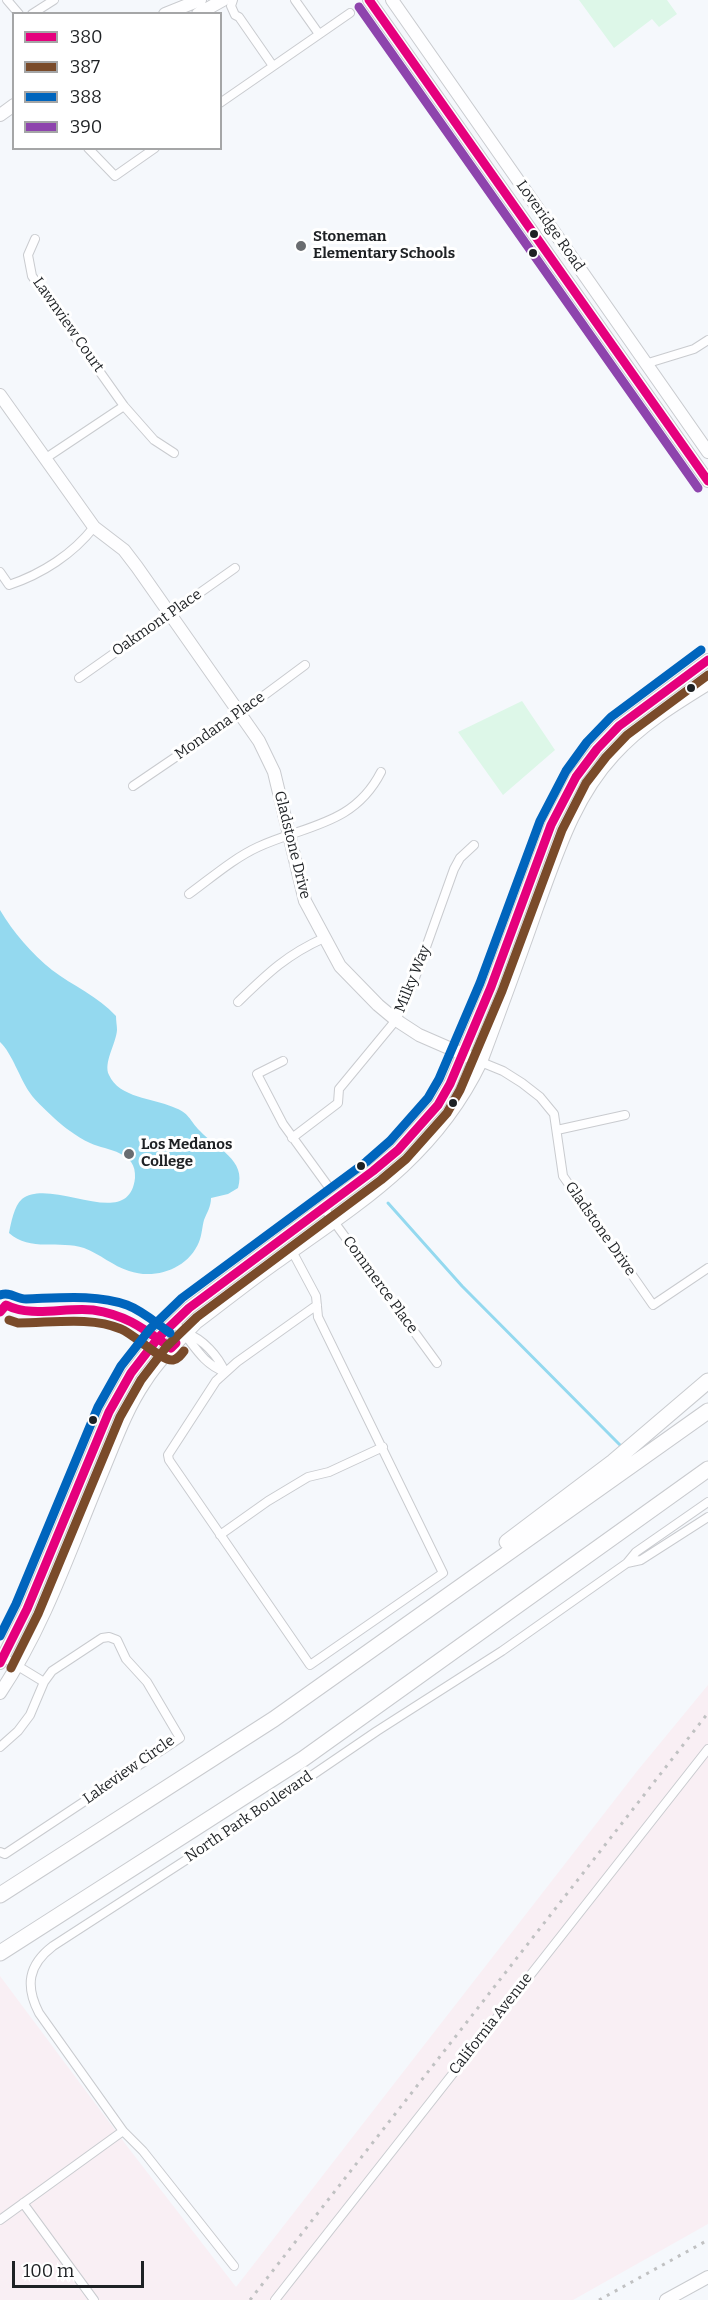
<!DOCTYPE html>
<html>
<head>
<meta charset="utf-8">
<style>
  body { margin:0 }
  #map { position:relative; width:708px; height:2300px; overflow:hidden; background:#f5f8fc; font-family:Bitter,serif }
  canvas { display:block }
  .legend { position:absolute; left:12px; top:12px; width:210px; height:138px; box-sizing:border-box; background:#fff; border:2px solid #a5a6a7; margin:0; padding:8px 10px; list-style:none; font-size:18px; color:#1e2124 }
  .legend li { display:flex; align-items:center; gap:12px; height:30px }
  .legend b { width:30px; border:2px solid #a5a6a7 }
  .scale { position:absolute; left:12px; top:2261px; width:132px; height:27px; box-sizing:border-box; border:3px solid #1e2124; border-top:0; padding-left:8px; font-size:18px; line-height:21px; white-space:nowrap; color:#1e2124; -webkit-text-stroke:4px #fff; paint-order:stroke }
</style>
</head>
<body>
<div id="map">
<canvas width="708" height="2300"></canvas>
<ul class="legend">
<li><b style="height:8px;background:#e5007d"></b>380</li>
<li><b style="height:8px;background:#7a4b2a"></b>387</li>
<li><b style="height:8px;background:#0065bd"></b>388</li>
<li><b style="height:8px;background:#8e44ad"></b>390</li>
</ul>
<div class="scale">100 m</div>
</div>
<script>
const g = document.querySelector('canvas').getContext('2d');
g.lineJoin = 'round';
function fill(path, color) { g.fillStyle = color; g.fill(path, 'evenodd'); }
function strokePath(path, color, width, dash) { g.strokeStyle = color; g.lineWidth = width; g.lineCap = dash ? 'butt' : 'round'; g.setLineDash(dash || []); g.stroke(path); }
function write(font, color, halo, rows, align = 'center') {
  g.font = font + ' Bitter,serif'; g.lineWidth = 6; g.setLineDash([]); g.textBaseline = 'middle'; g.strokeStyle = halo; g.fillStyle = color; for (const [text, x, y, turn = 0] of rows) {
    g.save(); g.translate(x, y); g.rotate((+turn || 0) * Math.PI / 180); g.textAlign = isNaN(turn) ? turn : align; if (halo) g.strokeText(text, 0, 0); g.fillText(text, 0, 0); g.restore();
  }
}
const industrial = new Path2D(`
  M708 1685V2224L573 2300H0V1976L130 2150 236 2287 638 1770Z`);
const green = new Path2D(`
  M579 0H667L677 14 659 27 652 19 614 48Z
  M522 701 555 750 503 795 458 732Z`);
const water = new Path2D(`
  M0 910C13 932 32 954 52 970 73 986 98 996 116 1016 116 1021 117 1026 117 1030 116 1044 103 1063 109 1075 119 1098 153 1098 173 1107 190 1113 189 1120 200 1131 216 1148 247 1160 238 1188L228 1194 211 1198C211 1207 207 1212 204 1220 202 1227 202 1235 199 1242 188 1269 155 1280 129 1271 113 1266 100 1254 84 1248 60 1240 30 1252 9 1233 11 1223 14 1206 22 1199 52 1176 129 1233 135 1178 137 1151 108 1151 90 1143 83 1140 76 1135 70 1131 62 1126 34 1100 30 1093 20 1079 12 1053 0 1042Z`);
const stream = new Path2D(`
  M388 1203 462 1286 620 1445`);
const street = new Path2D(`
  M7 0 19 14
  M233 0 231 6 235 15 239 17 273 66
  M295 0 319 34
  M32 14 54 0
  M220 103 350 13
  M88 148 115 176 155 148
  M35 239 28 255 32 276 124 406 154 440 174 453
  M645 364 694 349 708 340
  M46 458 124 406
  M0 572 9 585C42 574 73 554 94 527
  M79 678 235 568
  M133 786 239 714 305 665
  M189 894C211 878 234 858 258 847 306 825 354 825 381 772
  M238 1002C267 974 286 955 324 938
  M283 1061 257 1074 283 1124 328 1186
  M481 1062 503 1071 522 1083 540 1097 554 1114 563 1176 653 1305 708 1268
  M557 1130 625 1115
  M292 1138 338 1103 339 1089 396 1020 411 989 454 869 460 858 474 845
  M324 1208 437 1363
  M292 1251 316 1296 318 1317 443 1573 310 1665 169 1460 168 1455 216 1381 237 1362 317 1305
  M174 1322C192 1340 200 1363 225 1372 218 1356 203 1339 186 1333
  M220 1535 268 1501 308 1477 329 1472 383 1447
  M627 1563 641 1560 708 1517
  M3 1657 44 1682
  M0 1747 18 1731 30 1715 44 1682 52 1671 102 1638 109 1637 117 1640 126 1659 147 1682 180 1738 5 1854 0 1852
  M23 2203 94 2300
  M0 2220 123 2131
  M234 2266 143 2151 123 2131 39 2013C25 1986 28 1965 53 1946L223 1836 377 1731 502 1651 627 1563 636 1552 708 1502
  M275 2300 708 1749`);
const secondary = new Path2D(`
  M369 0 708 481
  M392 0 708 452
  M165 14 200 0
  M198 14 223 0
  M0 115 14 105
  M0 395 94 527 124 550 137 567 259 741 274 772 305 901 340 966 378 1005 396 1020 419 1035 481 1062
  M0 1663 27 1609 109 1412 131 1373 158 1338 189 1308 373 1171 398 1150 421 1124 438 1105 450 1084 491 987 551 825 576 777 597 749 619 726 708 660
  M0 1693C45 1626 71 1547 102 1473 115 1442 126 1410 145 1382 159 1360 178 1342 196 1323 224 1302 251 1280 280 1260 362 1202 436 1156 481 1062 500 1011 519 960 537 908 557 854 574 798 614 755 641 725 674 705 708 684
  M666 2300 708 2277`);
const highway = new Path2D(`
  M507 1542 613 1462 708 1381
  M0 1895 274 1719 708 1411
  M0 1953 303 1759 708 1469`);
const rail = new Path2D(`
  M250 2300 708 1713
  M599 2300 708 2240`);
const bus1 = new Path2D(`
  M369 0 708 481
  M0 1312 6 1305C32 1318 64 1307 93 1310 127 1315 144 1329 171 1348L176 1343
  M0 1663 27 1609 109 1412 131 1373 158 1338 189 1308 373 1171 398 1150 438 1105 450 1084 491 987 551 825 576 777 597 749 619 726 708 660`);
const bus2 = new Path2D(`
  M9 1320 18 1323C51 1323 91 1316 121 1329 134 1334 162 1362 173 1360 178 1359 181 1355 184 1351
  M11 1668 38 1614 120 1417 141 1380 167 1346 197 1317 381 1180 406 1159 447 1113 460 1090 502 991 562 830 586 783 606 757 627 735 708 675`);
const bus3 = new Path2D(`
  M0 1295C10 1291 16 1299 26 1299 59 1298 96 1294 127 1305 143 1311 156 1323 170 1333
  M0 1636 16 1604 98 1407 121 1366 150 1329 182 1298 366 1162 390 1141 428 1098 439 1079 480 983 540 821 566 771 587 742 611 717 701 650`);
const bus4 = new Path2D(`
  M359 7 698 488`);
const markers = [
  [534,234,5,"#1e2124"],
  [301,246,6,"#696c70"],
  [533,253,5,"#1e2124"],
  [691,688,5,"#1e2124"],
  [453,1103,5,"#1e2124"],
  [129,1154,6,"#696c70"],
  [361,1166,5,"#1e2124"],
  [93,1420,5,"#1e2124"]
];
const streetNames = [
  ["Loveridge Road",550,226,55],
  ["Lawnview Court",68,325,55],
  ["Oakmont Place",157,623,-35],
  ["Mondana Place",220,726,-35],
  ["Gladstone Drive",292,845,76],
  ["Milky Way",413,979,-68],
  ["Gladstone Drive",600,1229,55],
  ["Commerce Place",380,1285,54],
  ["Lakeview Circle",129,1770,-35],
  ["North Park Boulevard",249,1817,-34],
  ["California Avenue",491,2024,-52]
];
const poiNames = [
  ["Stoneman",313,237],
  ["Elementary Schools",313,254],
  ["Los Medanos",141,1145],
  ["College",141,1162]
];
fill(industrial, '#f9eff4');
fill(green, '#ddf7e8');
fill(water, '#94d9ef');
strokePath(stream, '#94d9ef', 3);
strokePath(street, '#c9cbcf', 10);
strokePath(secondary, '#c9cbcf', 14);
strokePath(highway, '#c9cbcf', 17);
strokePath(street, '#fefeff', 8);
strokePath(secondary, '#fefeff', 12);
strokePath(highway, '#fefeff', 15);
strokePath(rail, '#c0c1c2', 3, [3, 6]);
strokePath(bus1, '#e5007d', 9);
strokePath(bus2, '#7a4b2a', 9);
strokePath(bus3, '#0065bd', 9);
strokePath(bus4, '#8e44ad', 9);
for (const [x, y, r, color] of markers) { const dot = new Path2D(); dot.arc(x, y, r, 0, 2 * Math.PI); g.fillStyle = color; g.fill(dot); strokePath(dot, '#fff', 2); }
write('15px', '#1e2124', '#fff', streetNames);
write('bold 15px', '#1e2124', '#fff', poiNames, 'left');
</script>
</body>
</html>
